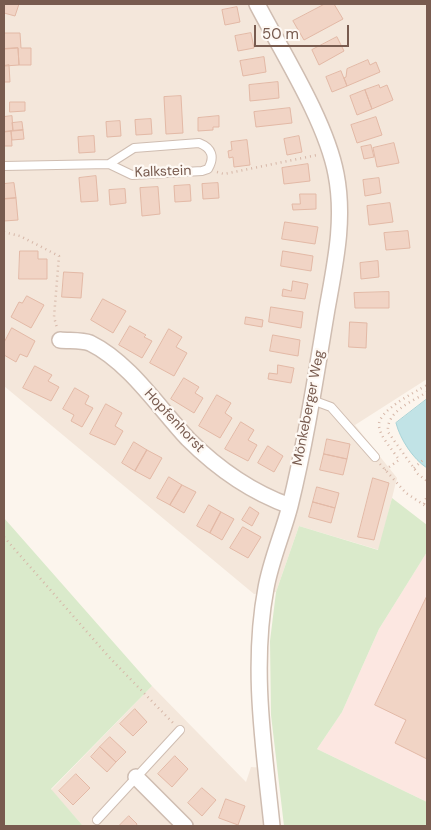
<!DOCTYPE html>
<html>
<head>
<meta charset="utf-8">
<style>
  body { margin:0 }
  #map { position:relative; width:431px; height:830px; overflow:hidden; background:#fcf5ed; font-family:"DM Sans",sans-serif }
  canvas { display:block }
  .frame { position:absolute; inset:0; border:5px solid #785b4f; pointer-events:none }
  .scale { position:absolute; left:254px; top:25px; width:95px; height:22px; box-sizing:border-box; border:2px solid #785b4f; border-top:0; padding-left:6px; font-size:15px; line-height:18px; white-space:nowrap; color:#785b4f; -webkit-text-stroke:4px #fef9f4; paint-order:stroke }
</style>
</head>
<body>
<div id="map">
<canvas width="431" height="830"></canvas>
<div class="frame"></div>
<div class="scale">50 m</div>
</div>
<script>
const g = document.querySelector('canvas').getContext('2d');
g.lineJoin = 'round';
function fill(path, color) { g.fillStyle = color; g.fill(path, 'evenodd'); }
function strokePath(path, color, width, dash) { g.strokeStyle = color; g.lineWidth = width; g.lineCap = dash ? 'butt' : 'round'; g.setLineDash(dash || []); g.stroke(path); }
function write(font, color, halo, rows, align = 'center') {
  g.font = font + ' "DM Sans",sans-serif'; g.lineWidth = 4.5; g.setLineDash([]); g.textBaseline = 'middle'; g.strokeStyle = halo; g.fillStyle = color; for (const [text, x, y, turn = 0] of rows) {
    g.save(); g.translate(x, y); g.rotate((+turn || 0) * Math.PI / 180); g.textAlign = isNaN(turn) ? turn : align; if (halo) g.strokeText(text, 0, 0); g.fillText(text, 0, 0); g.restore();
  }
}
const residential = new Path2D(`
  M4 4H427V379L355 425 397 478 379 550 299 526 276 592 254 594 4 386Z
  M152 686 246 782 251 767 265 768 272 826H83L51 790Z`);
const commercial = new Path2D(`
  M427 552V802L317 749 342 712 379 629Z`);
const green = new Path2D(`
  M392 498 427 525V552L379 629 342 712 317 749 427 802V826H284L271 715 270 641 276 592 299 526 378 550Z
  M4 518 152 686 51 789 83 826H4Z`);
const water = new Path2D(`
  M427 399V468C413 459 400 439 396 423Z`);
const building = new Path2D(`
  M4 4H19L15 16 4 13Z
  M325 4H334L343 19 304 40 293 21Z
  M237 7 240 22 225 25 222 10Z
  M4 33H20L21 48H31V65H19L18 48 4 49Z
  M251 33 254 48 238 51 235 36Z
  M337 37 344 51 319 65 312 50Z
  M18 48 19 65 4 66V49Z
  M264 57 266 72 243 76 240 61Z
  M368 60 370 65 376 62 380 72 347 86 344 78 346 77 347 69Z
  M9 65 10 82H4V66Z
  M341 71 347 86 332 92 326 77Z
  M278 82 279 98 250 101 249 85Z
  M379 85 380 88 387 85 393 100 372 109 365 90Z
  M365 90 372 109 357 115 350 96Z
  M181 96 183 133 166 134 164 97Z
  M10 102H25V111L10 112Z
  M290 108 292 123 256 127 254 112Z
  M12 116 13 131 4 132V117Z
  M219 116V127H213V130L198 131V118Z
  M376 117 382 135 357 143 351 125Z
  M151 119 152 134 136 135 135 120Z
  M120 121 121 136 107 137 106 122Z
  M22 122 23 130 13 131 12 123Z
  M23 130 24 139 12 140 11 131Z
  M11 131 12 146H4V132Z
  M94 136 95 152 79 153 78 137Z
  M299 136 302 152 287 155 284 139Z
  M247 140 250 165 234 167 233 157 229 158 228 151 232 150 231 142Z
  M394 143 399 163 377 167 373 148Z
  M371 145 374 157 364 159 361 147Z
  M308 164 310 181 284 184 282 168Z
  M96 176 98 201 81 202 79 178Z
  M379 178 381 193 365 196 363 180Z
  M14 183 16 198 4 199V184Z
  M218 183 219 198 203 199 202 184Z
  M190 185 191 201 175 202 174 186Z
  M158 187 160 214 142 216 140 188Z
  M125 189 126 203 110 205 109 190Z
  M300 194H316V209L293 210 292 204H300Z
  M16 198 18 220 4 221V199Z
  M390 203 393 222 369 225 367 206Z
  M285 222 318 227 315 244 282 239Z
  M408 231 410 248 386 250 384 233Z
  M20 251H38V259H47V279H19Z
  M283 251 313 256 311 271 281 266Z
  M378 261 379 277 361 279 360 263Z
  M64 272 83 273 81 298 62 297Z
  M293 281 308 284 305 299 282 296 283 289 291 291Z
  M389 292V308H355L354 293Z
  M27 296 44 305 31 328 11 317 19 302 22 303Z
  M103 299 126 311 113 333 91 320Z
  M271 307 303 312 301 328 269 322Z
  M246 317 263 320 262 327 245 324Z
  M350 322 367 323 366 348 349 347Z
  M130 326 146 335 144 337 152 341 142 358 119 345Z
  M12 328 35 341 27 357 20 354 16 362 4 355V343Z
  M169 329 182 337 176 347 187 353 174 376 150 363Z
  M273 335 300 340 298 356 270 351Z
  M278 365 294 368 291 383 268 379 269 373 277 374Z
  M35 366 52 375 48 381 59 387 51 401 23 388Z
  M184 378 199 387 195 393 203 398 194 413 171 399Z
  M75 388 89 396 85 404 93 408 82 427 71 421 74 415 63 409Z
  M217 395 231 403 225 413 232 418 220 438 199 426Z
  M106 404 122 413 115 426 123 431 115 445 90 434Z
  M241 422 254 430 248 440 257 445 248 461 225 449Z
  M327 439 350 444 347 459 324 454Z
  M134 442 147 450 135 471 122 463Z
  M268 446 283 456 274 472 258 463Z
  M147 450 162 458 150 479 135 471Z
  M324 454 347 459 343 475 320 470Z
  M169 477 182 485 170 505 157 498Z
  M373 478 389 483 374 540 358 537Z
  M182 485 196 492 184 513 170 505Z
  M317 487 339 493 335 508 313 502Z
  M313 502 335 508 331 523 309 517Z
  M209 505 221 512 210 533 197 526Z
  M250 507 259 513 252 526 242 520Z
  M221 512 234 519 222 540 210 533Z
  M243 527 261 537 248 558 230 548Z
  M427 596V759L395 743 406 720 375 705Z
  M135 709 147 722 133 736 120 724Z
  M110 737 126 752 116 762 100 747Z
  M100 747 116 762 107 772 91 757Z
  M175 756 188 769 172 787 158 774Z
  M76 774 90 788 73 805 59 791Z
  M202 788 216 800 202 816 188 803Z
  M226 799 245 806 238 825 219 818Z
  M129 816 137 824 136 826H119Z`);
const path = new Path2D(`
  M217 172 224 174 317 155
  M4 232 20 236 59 256 54 317 57 328
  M427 392C412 402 386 411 388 432L418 474 427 481
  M380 464 406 493 427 507
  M414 468 423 460
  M385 470 399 460C393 450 380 437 379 426 377 411 415 392 427 385
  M424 504 427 496
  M4 537 109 657 174 724`);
const lane = new Path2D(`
  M4 166 109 164 132 175 202 171 208 169C215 157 212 148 199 143L134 148 109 164
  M312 400 331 407 375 457
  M97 820 180 730`);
const street = new Path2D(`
  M257 4C282 52 326 121 336 174 345 220 335 264 327 309 316 375 306 441 290 506 283 533 271 560 266 588 251 667 264 748 272 826
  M60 340C69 341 82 340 90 343 129 362 159 408 188 439 217 468 251 492 290 506
  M136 777 185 826`);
const streetNames = [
  ["Kalkstein",163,172,-2],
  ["Mönkeberger Weg",309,408,-79],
  ["Hopfenhorst",174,421,47]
];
fill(residential, '#f4e7db');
fill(commercial, '#fce7e1');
fill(green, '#daeacb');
fill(water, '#c1e3e6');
strokePath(water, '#a8d3d7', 1);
fill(building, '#f1d4c5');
strokePath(building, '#e3b9a6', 1);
strokePath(lane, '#cfbdb1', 10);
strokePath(street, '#cfbdb1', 18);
strokePath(path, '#d6b7a8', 2.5, [1, 4]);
strokePath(lane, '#fff', 8);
strokePath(street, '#fff', 15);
write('14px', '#785b4f', '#fef9f4', streetNames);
</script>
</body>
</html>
